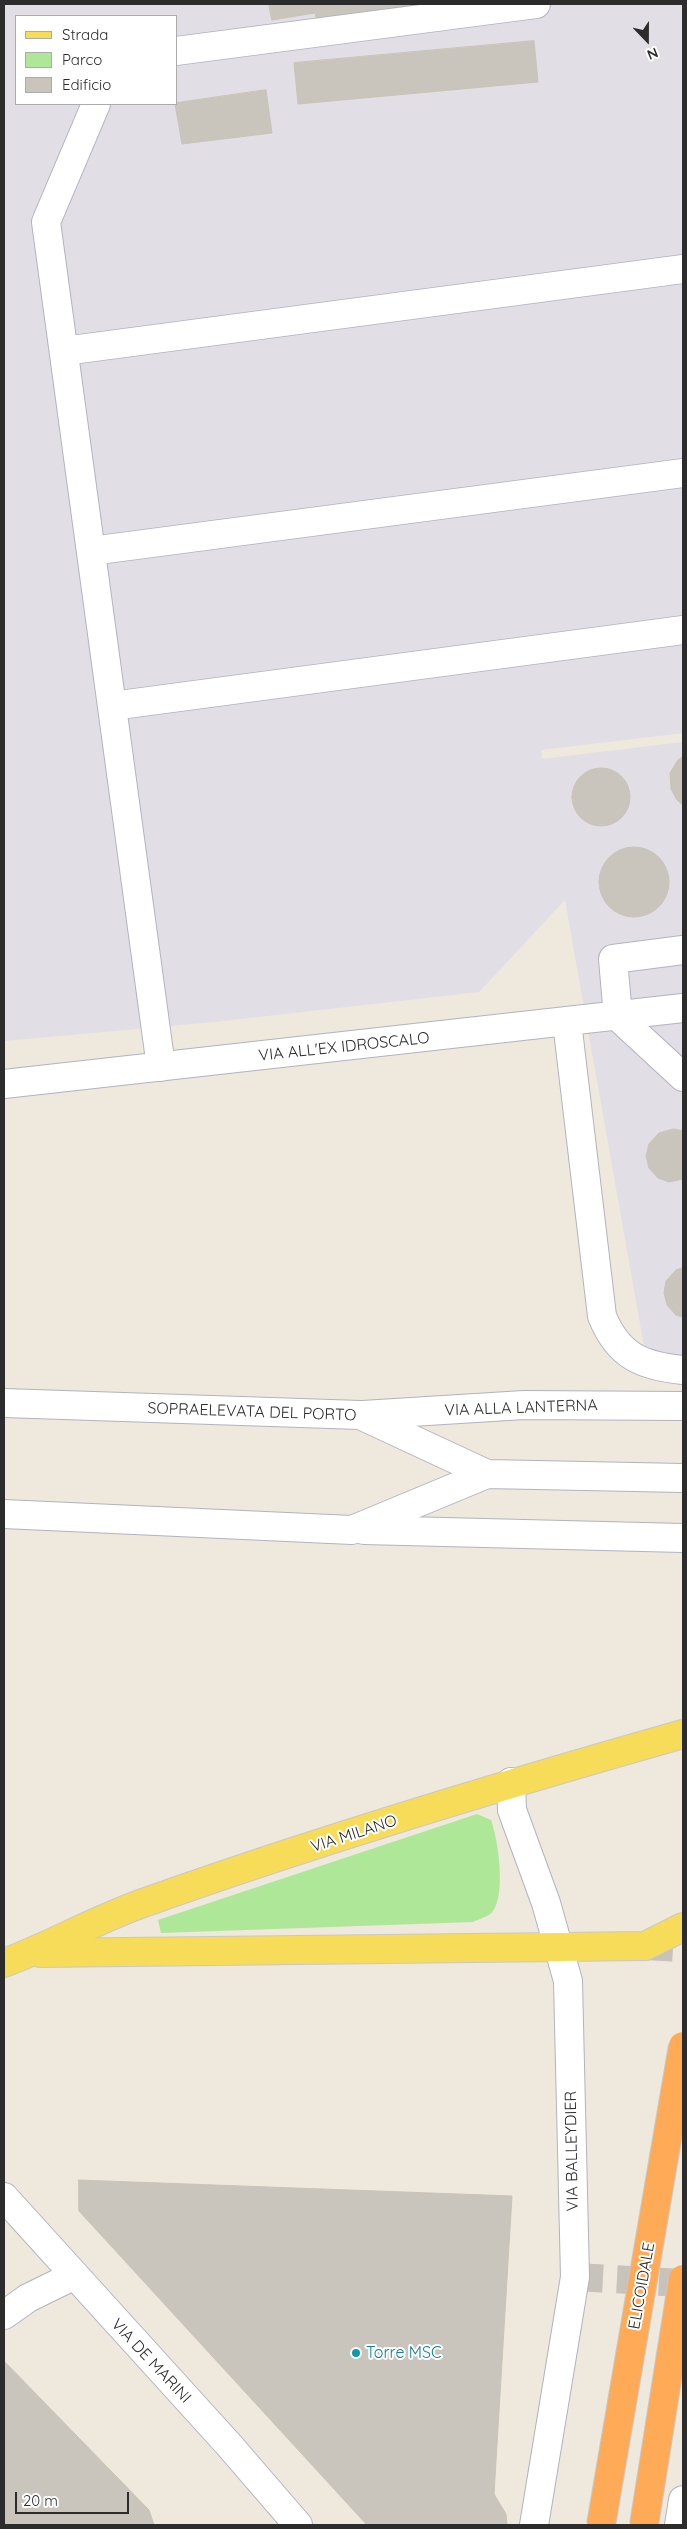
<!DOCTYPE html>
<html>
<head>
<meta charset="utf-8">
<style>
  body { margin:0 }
  #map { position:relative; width:687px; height:2529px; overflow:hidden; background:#eee8dd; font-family:Quicksand,sans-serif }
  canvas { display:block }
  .frame { position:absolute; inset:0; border:5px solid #2c2c2c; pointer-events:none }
  .legend { position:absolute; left:15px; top:15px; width:162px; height:90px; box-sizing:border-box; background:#fff; border:1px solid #ababab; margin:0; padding:6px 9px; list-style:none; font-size:15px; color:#2c2c2c }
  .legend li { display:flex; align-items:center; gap:10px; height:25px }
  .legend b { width:25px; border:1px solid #ababab }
  .north { position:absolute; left:622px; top:15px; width:50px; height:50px; -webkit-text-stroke:4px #fff; paint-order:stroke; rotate:158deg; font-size:14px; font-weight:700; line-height:20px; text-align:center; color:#2c2c2c }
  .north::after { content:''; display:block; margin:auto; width:18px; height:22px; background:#2c2c2c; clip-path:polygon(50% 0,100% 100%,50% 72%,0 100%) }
  .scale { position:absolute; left:15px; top:2492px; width:114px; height:22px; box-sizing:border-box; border:2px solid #2c2c2c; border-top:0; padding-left:6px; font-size:15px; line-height:18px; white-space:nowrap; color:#2c2c2c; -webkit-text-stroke:4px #fff; paint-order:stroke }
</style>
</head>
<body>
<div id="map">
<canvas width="687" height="2529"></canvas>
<div class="frame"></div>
<ul class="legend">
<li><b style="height:6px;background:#f7dc59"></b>Strada</li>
<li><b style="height:14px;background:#aee797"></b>Parco</li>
<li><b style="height:14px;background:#c9c5bd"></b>Edificio</li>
</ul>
<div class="north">N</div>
<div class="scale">20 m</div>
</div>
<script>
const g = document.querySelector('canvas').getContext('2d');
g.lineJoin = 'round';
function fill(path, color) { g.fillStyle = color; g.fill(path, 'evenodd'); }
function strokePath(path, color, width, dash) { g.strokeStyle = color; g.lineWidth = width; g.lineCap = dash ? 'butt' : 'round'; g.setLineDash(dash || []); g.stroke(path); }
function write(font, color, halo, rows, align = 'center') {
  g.font = font + ' Quicksand,sans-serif'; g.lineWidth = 4; g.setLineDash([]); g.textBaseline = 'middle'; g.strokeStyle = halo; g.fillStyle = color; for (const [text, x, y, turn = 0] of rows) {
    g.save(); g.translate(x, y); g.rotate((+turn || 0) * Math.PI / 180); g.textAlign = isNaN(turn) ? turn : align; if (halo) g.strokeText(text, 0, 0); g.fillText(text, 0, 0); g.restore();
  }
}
const industrial = new Path2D(`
  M4 4H683V733L541 750 542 759 683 742V1365L648 1369 565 900 479 992 214 1022 4 1041ZM16 16H176V104H16Z`);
const green = new Path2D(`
  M477 1814 491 1820C498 1839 506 1893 493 1911 490 1916 479 1919 473 1922L161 1933 158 1920Z`);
const building = new Path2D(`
  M269 4H314L315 13 272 20Z
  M314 4H439L317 21Z
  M534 41 538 82 298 104 294 63Z
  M266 90 272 133 182 144 175 104 176 103Z
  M683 757V805L677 800 671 789 670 773 678 760Z
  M572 797a29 29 0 1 1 58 0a29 29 0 1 1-58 0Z
  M599 882a35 35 0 1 1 70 0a35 35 0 1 1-70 0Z
  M674 1129 683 1131V1179L669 1182 658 1178 649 1168 646 1156 649 1144 659 1133Z
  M683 1268V1317L676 1315 667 1305 664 1293 666 1281 676 1270Z
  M79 2180 512 2196 494 2494 506 2514 507 2525H367L79 2211Z
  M4 2361 149 2510 154 2525H4Z`);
const minorTunnel = new Path2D(`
  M575 2277 683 2283`);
const majorTunnel = new Path2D(`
  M645 1946 683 1948`);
const minor = new Path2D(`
  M176 51 536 4
  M96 104 46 222 161 1067
  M64 351 683 269
  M91 551 683 473
  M112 706 683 630
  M683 950 613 959 618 1017 683 1077
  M567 1022 602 1316C618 1356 642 1366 683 1370
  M4 1084 683 1008
  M4 1403 360 1415 487 1474 352 1530 4 1514
  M363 1415 524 1405 683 1406
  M487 1474 683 1478
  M364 1530 683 1538
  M511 1782 512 1810 546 1903 568 1981 575 2277 534 2525
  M4 2197 229 2445 298 2525
  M4 2315 28 2298 73 2276
  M679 2525 683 2500`);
const major = new Path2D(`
  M40 1953 645 1946 683 1927
  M4 1963C52 1945 97 1919 146 1902 323 1839 503 1785 683 1734`);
const highwayBridge = new Path2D(`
  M601 2525 683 2046
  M644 2525 683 2279`);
const markers = [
  [356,2353,5,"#0f9aa8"]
];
const streetNames = [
  ["VIA ALL'EX IDROSCALO",344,1047,-6],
  ["VIA ALLA LANTERNA",521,1408,-2],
  ["SOPRAELEVATA DEL PORTO",252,1412,2],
  ["VIA MILANO",354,1834,-18],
  ["VIA BALLEYDIER",572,2151,-91],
  ["ELICOIDALE",642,2286,-80],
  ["VIA DE MARINI",151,2361,47]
];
const cultureNames = [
  ["Torre MSC",366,2353]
];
fill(industrial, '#e1dee6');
fill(green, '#aee797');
fill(building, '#c9c5bd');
strokePath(building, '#cac4b6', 1);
strokePath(minorTunnel, '#c7c2ba', 28, [28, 14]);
strokePath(majorTunnel, '#c7c2ba', 28, [28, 14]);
strokePath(minor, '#b1b3c0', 30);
strokePath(major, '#c8c8c8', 30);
strokePath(minor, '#fff', 28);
strokePath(major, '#f7dc59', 28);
strokePath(highwayBridge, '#c8c8c8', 30, []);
strokePath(highwayBridge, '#ffaa57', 28);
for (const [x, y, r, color] of markers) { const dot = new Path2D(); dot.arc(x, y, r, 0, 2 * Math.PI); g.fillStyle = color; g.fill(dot); strokePath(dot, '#fff', 2); }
write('16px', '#2c2c2c', '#fff', streetNames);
write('16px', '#0d838f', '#fff', cultureNames, 'left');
</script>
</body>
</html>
